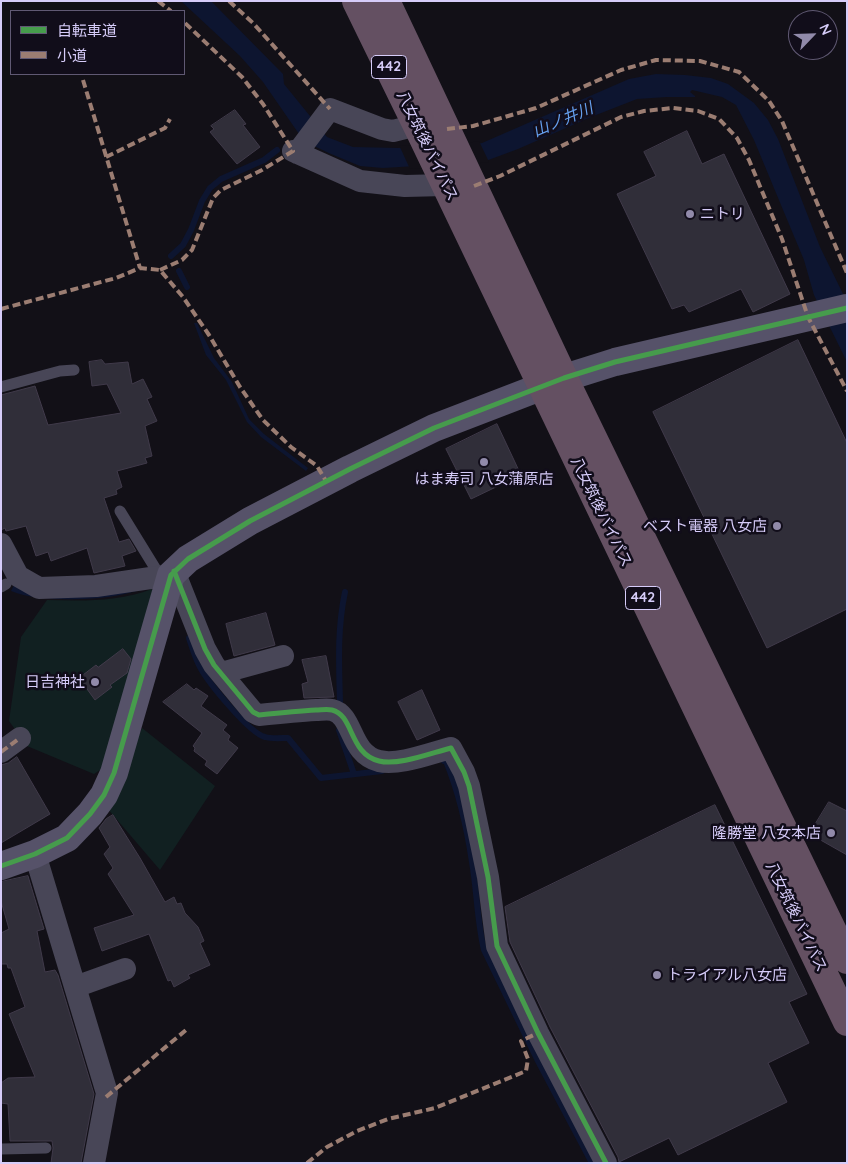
<!DOCTYPE html>
<html>
<head>
<meta charset="utf-8">
<style>
  body { margin:0 }
  #map { position:relative; width:848px; height:1164px; overflow:hidden; background:#121017; font-family:Quicksand,"Noto Sans JP",sans-serif }
  canvas { display:block }
  .frame { position:absolute; inset:0; border:2px solid #d6ccf9; pointer-events:none }
  .legend { position:absolute; left:10px; top:10px; width:175px; height:65px; box-sizing:border-box; background:#110d1a; border:1px solid #605973; margin:0; padding:6px 9px; list-style:none; font-size:15px; color:#d6ccf9 }
  .legend li { display:flex; align-items:center; gap:10px; height:25px }
  .legend b { width:25px; border:1px solid #605973 }
  .north { position:absolute; left:788px; top:10px; width:50px; height:50px; box-sizing:border-box; background:#110d1a; border:1px solid #605973; border-radius:50%; rotate:66deg; font-size:14px; font-weight:700; line-height:20px; text-align:center; color:#d6ccf9 }
  .north::after { content:''; display:block; margin:auto; width:18px; height:22px; background:#918aaa; clip-path:polygon(50% 0,100% 100%,50% 72%,0 100%) }
</style>
</head>
<body>
<div id="map">
<canvas width="848" height="1164"></canvas>
<div class="frame"></div>
<ul class="legend">
<li><b style="height:6px;background:#469c4c"></b>自転車道</li>
<li><b style="height:6px;background:#9b7d72"></b>小道</li>
</ul>
<div class="north">N</div>
</div>
<script>
const g = document.querySelector('canvas').getContext('2d');
g.lineJoin = 'round';
function fill(path, color) { g.fillStyle = color; g.fill(path, 'evenodd'); }
function strokePath(path, color, width, dash) { g.strokeStyle = color; g.lineWidth = width; g.lineCap = dash ? 'butt' : 'round'; g.setLineDash(dash || []); g.stroke(path); }
function write(font, color, halo, rows, align = 'center') {
  g.font = font + ' Quicksand,"Noto Sans JP",sans-serif'; g.lineWidth = 5; g.setLineDash([]); g.textBaseline = 'middle'; g.strokeStyle = halo; g.fillStyle = color; for (const [text, x, y, turn = 0] of rows) {
    g.save(); g.translate(x, y); g.rotate((+turn || 0) * Math.PI / 180); g.textAlign = isNaN(turn) ? turn : align; if (halo) g.strokeText(text, 0, 0); g.fillText(text, 0, 0); g.restore();
  }
}
const green = new Path2D(`
  M152 589 155 595 103 768 94 774 27 746 9 721 21 637 47 600C82 601 119 602 152 589Z
  M142 728 215 786 160 870 107 808Z`);
const water = new Path2D(`
  M181 1H211L283 74 284 84 327 137 353 147 444 149 482 143 629 79 656 74 685 75 711 78 728 84 754 103 768 120 778 139 820 247 847 302V362L814 295 804 260 791 229 754 140 736 105 722 97 692 90 690 92 695 96V97H667L637 99 591 117 518 149 483 162 383 168 360 166 331 154 312 145 299 134 263 82 240 56Z
  M194 323H197L214 358 232 382 249 419 264 434 308 468 306 471 261 437 247 422 226 380 206 355Z
  M14 585 151 587C119 597 94 600 61 599 43 598 28 598 11 591Z`);
const pier = new Path2D(`
  M479 141 489 162 447 167 410 169 399 145 444 147Z`);
const stream = new Path2D(`
  M171 256 183 245 191 230 202 201 210 188 221 179 264 160 277 150
  M179 271 187 287
  M189 638C192 647 195 658 200 667 208 682 249 733 265 737 271 739 281 738 288 738L321 778 382 771
  M340 702C339 664 337 630 345 592
  M339 730 354 774
  M444 761H446C459 793 467 828 472 862 477 891 477 921 484 950L537 1059 592 1163`);
const building = new Path2D(`
  M235 110 246 124 243 125 260 147 237 164 210 132 214 129 211 126Z
  M687 131 702 164 724 154 790 294 753 312 741 289 689 312 684 305 672 309 617 194 656 176 644 152Z
  M798 340 847 443V609L767 648 653 412Z
  M102 360 105 364 128 362 132 384 143 379 152 397 147 399 157 421 145 426 152 456 145 458 147 463 117 471 122 487 116 490 117 494 104 498 119 542 129 539 136 551 122 556 125 566 94 573 87 548 51 561 48 552 36 556 26 526 6 531 5 528 1 530V395L35 386 48 425 121 413 107 384 92 386 89 362Z
  M497 424 521 475 471 499 446 449Z
  M266 613 275 645 234 656 226 624Z
  M123 649 131 659 127 673 110 685 112 687 95 700 79 678 96 665 98 667Z
  M326 656 334 697 304 698 302 684 308 682 302 660Z
  M187 684 194 690 196 688 208 696 201 706 227 725 223 730 230 736 228 740 238 748 217 774 205 765 207 761 194 751 195 748 193 746 202 733 163 702Z
  M422 690 440 730 417 740 398 702Z
  M17 757 50 814 1 843V765L8 763Z
  M829 802 847 811V855L817 838 813 828Z
  M715 805 807 994 789 1002 809 1043 768 1063 787 1102 678 1155 669 1138 619 1162 618 1157 550 1027 510 942 505 907Z
  M113 815 140 858 165 902 174 897 177 904 181 903 185 913 198 927 204 941 200 943 210 965 188 975 190 978 174 987 171 980 168 981 149 934 102 951 94 928 134 915 108 874 113 868 104 854 110 847 99 828 106 819Z
  M28 876 44 929 37 931 45 972 55 970 58 975 94 1094 81 1163H51L53 1148 52 1141H10L8 1104 1 1103V1083L8 1078 35 1077 9 1014 25 1007 11 968H8L7 964H1V933L9 929 1 901V882Z`);
const lane = new Path2D(`
  M1 387 60 371 74 370
  M120 511 160 576
  M1 587 6 584
  M1 1149 46 1148`);
const street = new Path2D(`
  M293 151 360 181 405 186 445 185
  M297 153 330 109 382 129 393 131 417 125
  M1 544 18 576 39 588 96 586 171 575
  M174 571 205 649 214 665 253 712 259 715C278 713 297 711 316 710 321 710 327 709 332 710 354 715 349 754 379 761 398 766 431 753 451 748L464 772 469 786 488 877 497 946 538 1033 606 1163
  M221 673 283 656
  M1 752 20 738
  M35 854 107 1093 94 1163
  M75 987 125 969`);
const secondary = new Path2D(`
  M1 866 35 854 67 838 90 814 104 795 114 773 171 575 188 559 250 521 350 469 434 428 564 378 615 362 847 308`);
const highway = new Path2D(`
  M356 1 421 134 847 1022
  M386 1 564 378 847 960`);
const quiet = new Path2D(`
  M158 1 171 11
  M229 1 253 23 330 109
  M83 80 140 268
  M447 129 473 126 536 108 621 70 656 60 700 61 739 72 769 101 782 121 847 273
  M106 157 165 128 170 119
  M474 186 500 176 621 117 644 111 673 108 698 111 719 119 737 138 749 160 782 239 808 317 847 391
  M160 270 182 260 192 250 213 198 221 190 262 170 293 151 263 104 242 77 184 22
  M1 309 116 278 140 268 160 270 183 297 209 335 240 387 263 420 291 447 317 466 326 481
  M1 752 20 738
  M106 1097 186 1030
  M307 1163 327 1147 357 1131 388 1119 435 1108 526 1071 528 1059 521 1041 538 1033`);
const cycleway = new Path2D(`
  M174 571 205 649 214 665 253 712 259 715C278 713 297 711 316 710 321 710 327 709 332 710 354 715 349 754 379 761 398 766 431 753 451 748L464 772 469 786 488 877 497 946 538 1033 606 1163
  M1 866 35 854 67 838 90 814 104 795 114 773 171 575 188 559 250 521 350 469 434 428 564 378 615 362 847 308`);
const markers = [
  [690,214,5,"#918aaa"],
  [484,462,5,"#918aaa"],
  [777,526,5,"#918aaa"],
  [95,682,5,"#918aaa"],
  [831,833,5,"#918aaa"],
  [657,975,5,"#918aaa"]
];
const shields = [
  [389,67,35],
  [643,598,35]
];
const shieldNames = [
  ["442",389,67],
  ["442",643,598]
];
const streetNames = [
  ["八女筑後バイパス",427,146,64],
  ["八女筑後バイパス",601,512,64],
  ["八女筑後バイパス",796,917,64]
];
const poiNames = [
  ["ニトリ",700,214,"left"],
  ["はま寿司 八女蒲原店",484,479,"center"],
  ["ベスト電器 八女店",767,526],
  ["日吉神社",85,682],
  ["隆勝堂 八女本店",821,833],
  ["トライアル八女店",667,975,"left"]
];
const waterNames = [
  ["山ノ井川",563,120,-23]
];
fill(green, '#112021');
fill(water, '#0d1530');
fill(pier, '#121017');
strokePath(stream, '#0d1530', 6);
fill(building, '#302e39');
strokePath(building, '#403a4a', 1);
strokePath(lane, '#484657', 11);
strokePath(street, '#484657', 22);
strokePath(secondary, '#565269', 28);
strokePath(highway, '#645062', 28);
strokePath(quiet, '#9b7d72', 4, [8, 4]);
strokePath(cycleway, '#469c4c', 5);
for (const [x, y, r, color] of markers) { const dot = new Path2D(); dot.arc(x, y, r, 0, 2 * Math.PI); g.fillStyle = color; g.fill(dot); strokePath(dot, '#110d1a', 2); }
for (const [x, y, w] of shields) { const box = new Path2D(); box.roundRect(x - w / 2, y - 11.5, w, 23, 4); g.fillStyle = '#110d1a'; g.fill(box); strokePath(box, '#d6ccf9', 1); }
write('bold 14px', '#d6ccf9', null, shieldNames);
write('15px', '#d6ccf9', '#110d1a', streetNames);
write('15px', '#d6ccf9', '#110d1a', poiNames, 'right');
write('italic 16px', '#659fee', '#110d1a', waterNames);
</script>
</body>
</html>
